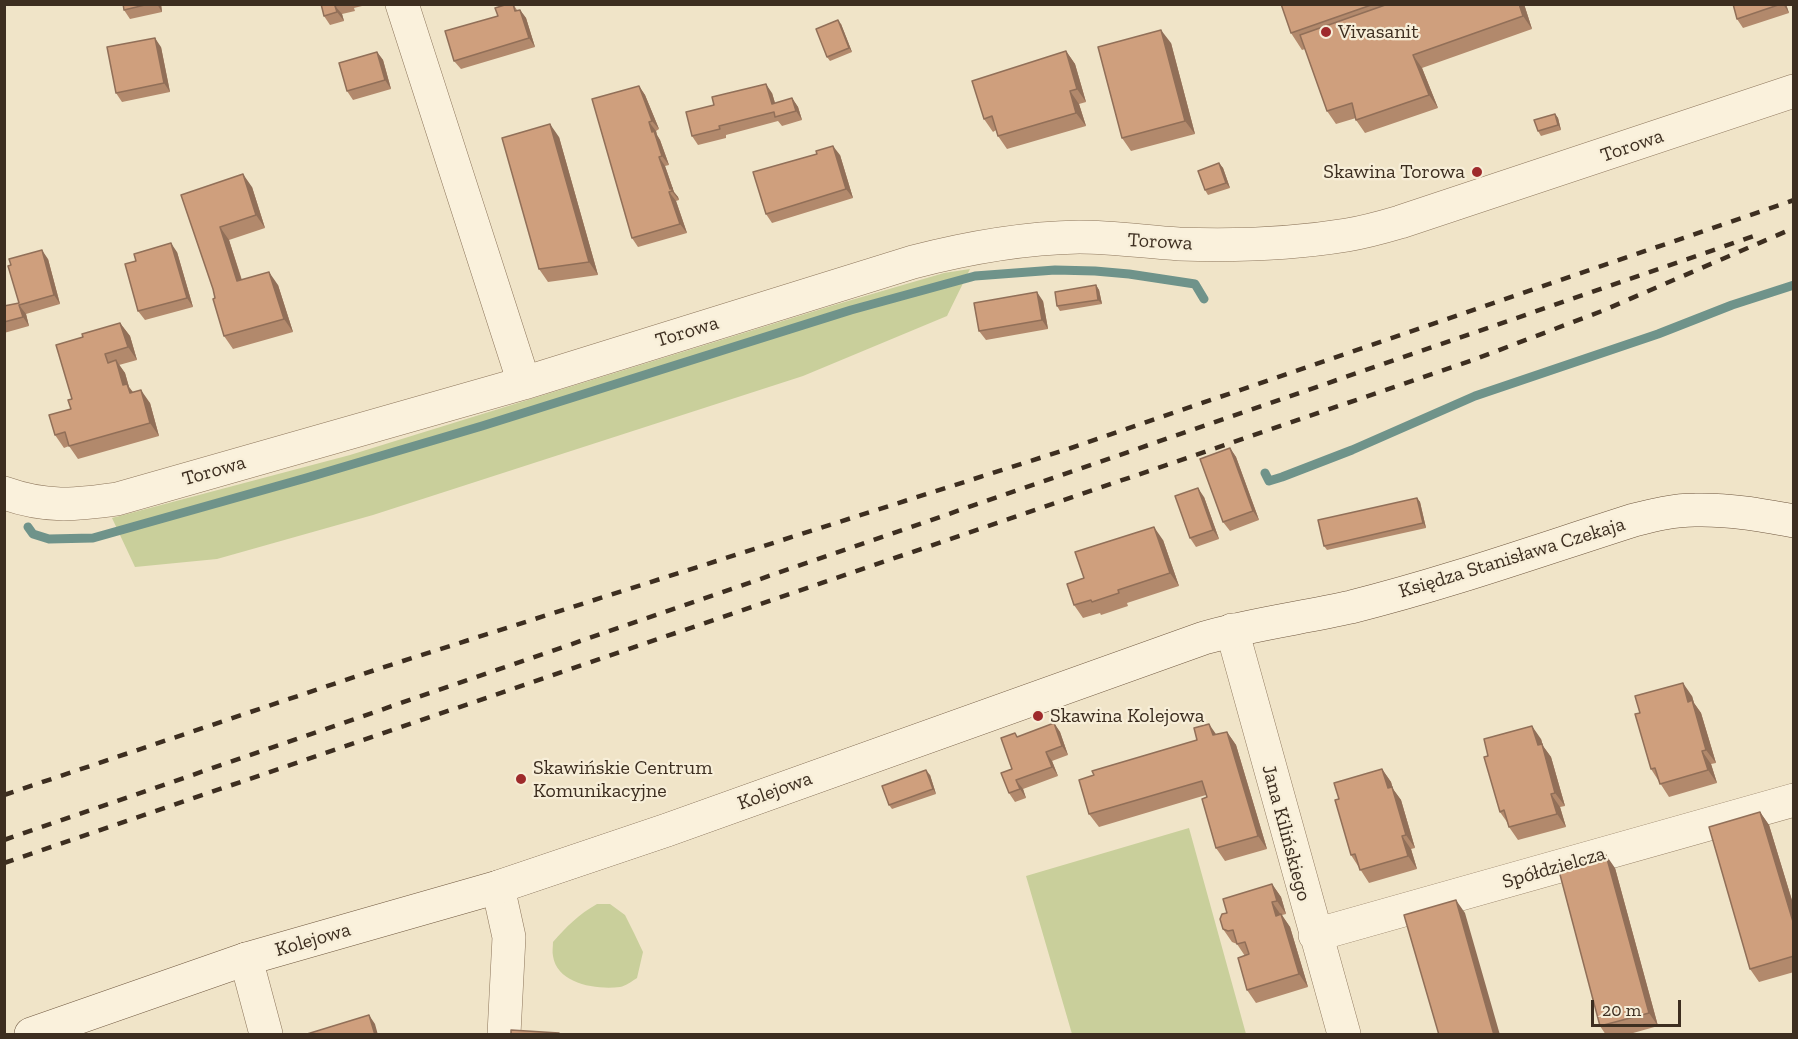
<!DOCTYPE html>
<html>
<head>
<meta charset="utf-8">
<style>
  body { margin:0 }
  #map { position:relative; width:1798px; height:1039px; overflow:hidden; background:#f0e4c8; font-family:"Zilla Slab",serif }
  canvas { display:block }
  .frame { position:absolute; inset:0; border:6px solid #3d2e20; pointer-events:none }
  .scale { position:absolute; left:1591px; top:1000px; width:90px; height:27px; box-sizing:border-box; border:3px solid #3d2e20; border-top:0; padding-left:8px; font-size:18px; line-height:21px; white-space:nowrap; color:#3d2e20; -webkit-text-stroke:4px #f7eed8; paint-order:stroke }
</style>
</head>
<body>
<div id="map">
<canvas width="1798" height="1039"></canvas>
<div class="frame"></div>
<div class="scale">20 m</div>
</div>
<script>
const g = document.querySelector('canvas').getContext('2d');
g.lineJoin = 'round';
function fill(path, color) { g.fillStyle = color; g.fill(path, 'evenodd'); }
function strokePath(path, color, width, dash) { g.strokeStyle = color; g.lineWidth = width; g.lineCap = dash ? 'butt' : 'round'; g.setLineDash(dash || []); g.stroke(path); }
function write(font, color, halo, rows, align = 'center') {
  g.font = font + ' "Zilla Slab",serif'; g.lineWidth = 4.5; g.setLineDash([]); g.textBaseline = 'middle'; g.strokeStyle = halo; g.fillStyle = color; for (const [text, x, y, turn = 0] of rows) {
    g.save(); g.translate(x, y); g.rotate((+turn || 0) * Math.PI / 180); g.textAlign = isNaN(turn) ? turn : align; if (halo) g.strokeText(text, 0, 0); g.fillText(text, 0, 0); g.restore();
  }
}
const green = new Path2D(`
  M970 269 947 316 803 376 373 515 217 559 135 567 112 518 350 455 831 306 944 273Z
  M1189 828 1246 1034H1072L1026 876Z
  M597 904H610L625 915 634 933 643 952 637 978C632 981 626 986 620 987 597 990 557 984 553 956 552 952 553 946 553 942 566 927 579 914 597 904Z`);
const stream = new Path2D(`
  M1265 473 1269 481 1282 477 1352 450 1475 396 1658 334 1732 305 1794 285
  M28 527 33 534 49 539 93 538 306 478 482 426 851 310 975 276 1055 270 1095 271 1129 274 1195 284 1204 299`);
const street = new Path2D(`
  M402 4 524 383
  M4 493C46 508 75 505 117 499L524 383 913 262C967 248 1023 238 1079 237 1113 237 1146 242 1179 244 1235 246 1292 244 1347 235 1365 232 1383 227 1400 222L1794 91
  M1232 630 1344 1034
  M498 887 509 937 504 1034
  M1315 935 1794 800
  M246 959 266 1034`);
const secondary = new Path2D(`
  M31 1034 246 959 498 887 667 830 1204 638C1252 624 1302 618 1351 607 1447 583 1540 550 1634 520 1654 515 1674 510 1695 510 1728 509 1761 515 1794 521`);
const rail = new Path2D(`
  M4 795 381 668 1071 448 1794 200
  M4 840 1757 235
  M4 863 1473 360 1602 311 1794 228`);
const wall = new Path2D(`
  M123 4H161L162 12 130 19 124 10Z
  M321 4H365L366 5 354 8 355 11 342 14 344 21 330 25 324 16Z
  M508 4H513L517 10H520L526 18 535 47 461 69 454 61Z
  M1281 4H1524L1532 29 1422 68 1438 108 1365 133 1356 120V118L1336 124 1327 111 1305 49 1302 50 1291 33Z
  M1733 4H1786L1789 13 1743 28 1737 19Z
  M841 24 852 52 830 61 827 57Z
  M1171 43 1195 134 1131 151 1122 138Z
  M161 47 170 92 122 102 116 93Z
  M1066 51 1075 64 1086 102 1079 104 1086 126 1007 149 998 136 996 130 993 132 984 119Z
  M377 52 383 60 391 89 353 100 347 91Z
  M639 86 645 95 659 129 656 131 657 135 660 140 669 165 665 166 674 192 678 197 679 200 676 201 687 233 638 247 632 238Z
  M772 93 775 103 792 98 798 107 802 120 782 126 778 121 726 135V138L698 145 692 136Z
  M1555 114 1558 118 1561 130 1541 136 1538 131Z
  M559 137 598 275 548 282 539 269Z
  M840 155 853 198 772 223 766 214Z
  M1219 163 1223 168 1230 188 1208 195 1205 190Z
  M252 187 265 228 229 240 242 280 278 285 293 332 233 349 224 336 213 289 181 195Z
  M177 252 193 307 145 320 138 311Z
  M48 259 60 304 26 314 29 326 4 333V306L19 303Z
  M1096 285 1099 290 1102 304 1060 311 1057 306Z
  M1043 301 1048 329 986 340 979 331Z
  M120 323 130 336 137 360 119 365 125 373 129 387 133 392 150 403 159 436 78 459 69 446 64 448 55 435 71 409 72 399 83 337Z
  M1230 448 1236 457 1259 520 1230 531 1223 522Z
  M1204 497 1219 539 1196 547 1190 538Z
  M1417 498 1420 502 1426 528 1327 550 1324 546Z
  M1163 540 1179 586 1127 603 1128 606 1101 615 1100 613 1083 618 1074 605 1084 578Z
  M1692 696 1694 703 1701 713 1716 763 1711 764 1717 783 1669 797 1651 769Z
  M1054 723 1060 732 1068 755 1052 761 1058 776 1023 789 1026 798 1015 802 1009 793 1012 769Z
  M1227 732 1236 745 1267 849 1225 861 1216 848 1206 795 1099 827 1089 814 1217 734Z
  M1541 739 1543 746 1551 757 1565 806 1560 807 1566 827 1518 840 1509 827 1507 822 1500 812Z
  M1382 769 1391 782 1393 789 1401 800 1415 848 1411 849 1417 869 1369 883 1351 855 1339 799Z
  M930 775 936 794 892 809 889 805Z
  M1760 812 1769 825 1794 907V972L1759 982 1750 969Z
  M1615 868 1658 1026 1626 1035H1606L1600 1026Z
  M1272 884 1281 897 1286 914 1282 915 1290 927 1308 987 1256 1003 1247 990 1245 956 1237 944 1232 942 1223 929 1227 913Z`);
const shadedWall = new Path2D(`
  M157 4H161L162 12Z
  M1519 4H1524L1532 29 1523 16Z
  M1783 4H1786L1789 13Z
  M335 6 342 14 344 21 337 12Z
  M520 10 526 18 535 47 529 38Z
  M838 20 841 24 852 52 849 48Z
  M1161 30 1171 43 1195 134 1185 121Z
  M155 38 161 47 170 92 164 83Z
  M1066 51 1075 64 1086 102 1077 89Z
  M377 52 383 60 391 89 385 80Z
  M1413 55 1422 68 1438 108 1429 95Z
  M766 84 772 93 778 113 772 104Z
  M639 86 645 95 659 129 652 121Z
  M1070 91 1079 104 1086 126 1076 113Z
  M792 98 798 107 802 120 796 111Z
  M1555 114 1558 118 1561 130 1558 125Z
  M649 122 656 131 657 135 660 140 669 165 662 156 652 132Z
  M550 124 559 137 598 275 589 262Z
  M833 146 840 155 853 198 846 189Z
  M659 157 665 166 674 192 678 197 679 200 670 189Z
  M1219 163 1223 168 1230 188 1226 183Z
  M243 174 252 187 265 228 256 215Z
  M669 192 676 201 687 233 680 224Z
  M220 227 229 240 246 294 237 281Z
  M171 243 177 252 193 307 187 298Z
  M42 250 48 259 60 304 54 295Z
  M269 272 278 285 293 332 284 319Z
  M1096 285 1099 290 1102 304 1098 300Z
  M1037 292 1043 301 1048 329 1042 320Z
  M19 305 26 314 29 326 23 317Z
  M120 323 130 336 137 360 128 347Z
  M116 360 125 373 129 387 136 397 139 406 123 385Z
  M141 390 150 403 159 436 150 423Z
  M1230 448 1236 457 1259 520 1253 511Z
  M1198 488 1204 497 1219 539 1213 530Z
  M1417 498 1420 502 1426 528 1423 523Z
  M1154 527 1163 540 1179 586 1170 573Z
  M1683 683 1692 696 1694 703 1701 713 1716 763 1706 750 1688 702Z
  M1054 723 1060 732 1068 755 1062 746Z
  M1209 724 1218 737 1213 735Z
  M1532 726 1541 739 1543 746 1551 757 1565 806 1555 793 1538 745Z
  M1227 732 1236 745 1267 849 1258 836Z
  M1702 751 1711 764 1717 783 1708 770Z
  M1046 752 1052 761 1058 776 1052 767Z
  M1382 769 1391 782 1393 789 1401 800 1415 848 1406 835 1388 788Z
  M926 770 930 775 936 794 933 789Z
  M1016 780 1023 789 1026 798 1020 789Z
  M1551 794 1560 807 1566 827 1557 814Z
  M1760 812 1769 825 1794 907V925Z
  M1402 836 1411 849 1417 869 1408 856Z
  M1606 855 1615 868 1658 1026 1649 1013Z
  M1272 884 1281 897 1286 914 1277 901Z
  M1456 900 1465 913 1500 1035H1494Z
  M1272 902 1281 915 1276 916Z
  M1281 914 1290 927 1308 987 1299 974Z
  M369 1015 375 1024 378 1035H375Z`);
const building = new Path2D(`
  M123 4H149L124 10Z
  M321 4H339L335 6 337 12 324 16Z
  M508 4H513L515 11 520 10 529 38 454 61 445 31 498 16 495 8Z
  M1281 4H1374L1291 33Z
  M1388 4H1519L1523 16 1413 55 1429 95 1356 120 1352 103 1327 111 1300 35Z
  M1733 4H1781L1737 19Z
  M838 20 849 48 827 57 816 29Z
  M1161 30 1185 121 1122 138 1098 47Z
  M155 38 164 83 116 93 107 47Z
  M1066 51 1077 89 1070 91 1076 113 998 136 992 116 984 119 972 81Z
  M377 52 385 80 347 91 339 63Z
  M766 84 772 104 792 98 796 111 775 117 774 112 719 126 720 129 692 136 686 112 714 105 712 97Z
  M639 86 652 121 649 122 652 132 654 131 662 156 659 157 670 189 672 188V191L669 192 680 224 632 238 592 99Z
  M1555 114 1558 125 1538 131 1534 120Z
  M550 124 589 262 539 269 502 138Z
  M833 146 846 189 766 214 753 172 817 154 816 151Z
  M1219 163 1226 183 1205 190 1198 171Z
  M243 174 256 215 220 227 237 281 269 272 284 319 224 336 213 299 215 298 213 289 181 195Z
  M171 243 187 298 138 311 125 264 136 261 134 254Z
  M42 250 54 295 19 305 23 317 4 322V306L19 303 8 266 11 265 9 259Z
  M1096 285 1098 300 1057 306 1055 292Z
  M1037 292 1042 320 979 331 974 303Z
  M120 323 128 347 105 354 108 363 116 360 123 385 127 384 130 393 141 390 150 423 69 446 65 432 55 435 49 415 71 409 68 400 72 399 56 345 83 337 82 334Z
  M1230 448 1253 511 1223 522 1200 459Z
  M1198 488 1213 530 1190 538 1175 496Z
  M1417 498 1423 523 1324 546 1318 520Z
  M1154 527 1170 573 1118 590 1119 593 1092 602 1091 600 1074 605 1067 584 1084 578 1075 552Z
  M1683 683 1688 702 1692 700 1706 750 1702 751 1708 770 1660 784 1655 768 1651 769 1635 714 1640 713 1635 696Z
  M1054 723 1062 746 1046 752 1052 767 1016 780 1020 789 1009 793 1001 773 1012 769 1001 738 1015 733 1017 737Z
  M1209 724 1213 735 1227 732 1258 836 1216 848 1202 799 1207 797 1202 781 1089 814 1079 780 1094 775 1092 771 1197 740 1194 728Z
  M1532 726 1538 745 1542 744 1555 793 1551 794 1557 814 1509 827 1504 810 1500 812 1484 757 1488 756 1484 739Z
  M1382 769 1388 788 1392 787 1406 835 1402 836 1408 856 1360 870 1355 854 1351 855 1335 800 1339 799 1334 783Z
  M926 770 933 789 889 805 882 786Z
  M1760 812 1794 925V956L1750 969 1709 827Z
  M1606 855 1649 1013 1600 1026 1558 867Z
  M1272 884 1277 901 1272 902 1276 916 1281 914 1299 974 1247 990 1238 958 1249 954 1245 942 1237 944 1233 930 1228 931 1223 929 1220 919 1222 914 1227 913 1223 899Z
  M1456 900 1494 1035H1439L1404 915Z
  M369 1015 375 1035H307V1034Z
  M511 1030 559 1033V1035H511Z`);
const markers = [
  [1326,32,6,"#9e2a2b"],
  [1477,172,6,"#9e2a2b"],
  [1038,716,6,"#9e2a2b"],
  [521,779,6,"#9e2a2b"]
];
const poiNames = [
  ["Vivasanit",1338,32],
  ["Skawina Torowa",1465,172,"right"],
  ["Skawina Kolejowa",1050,716],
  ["Skawińskie Centrum",533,768],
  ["Komunikacyjne",533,791]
];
const streetNames = [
  ["Torowa",1632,146,-19],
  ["Torowa",1160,242,3],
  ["Torowa",687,332,-17],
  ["Torowa",214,471,-16],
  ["Księdza Stanisława Czekaja",1512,558,-17],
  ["Kolejowa",775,791,-20],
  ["Jana Kilińskiego",1286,833,75],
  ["Spółdzielcza",1554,868,-16],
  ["Kolejowa",313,940,-16]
];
fill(green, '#c9cf9b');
strokePath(stream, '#6f938a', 9);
strokePath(street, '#8d765c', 34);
strokePath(secondary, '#6f573f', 34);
strokePath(street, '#faf1dc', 33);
strokePath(secondary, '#faf1dc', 33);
strokePath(rail, '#3d2e20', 4.5, [10, 10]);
fill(wall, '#b2896c');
fill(shadedWall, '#916f58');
fill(building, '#cf9f7d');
strokePath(building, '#916f58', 1.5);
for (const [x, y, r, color] of markers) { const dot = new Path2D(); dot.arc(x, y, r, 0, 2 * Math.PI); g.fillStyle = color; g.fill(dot); strokePath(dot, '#f7eed8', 2); }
write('20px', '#3d2e20', '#f7eed8', poiNames, 'left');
write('20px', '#3d2e20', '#f7eed8', streetNames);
</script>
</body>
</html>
